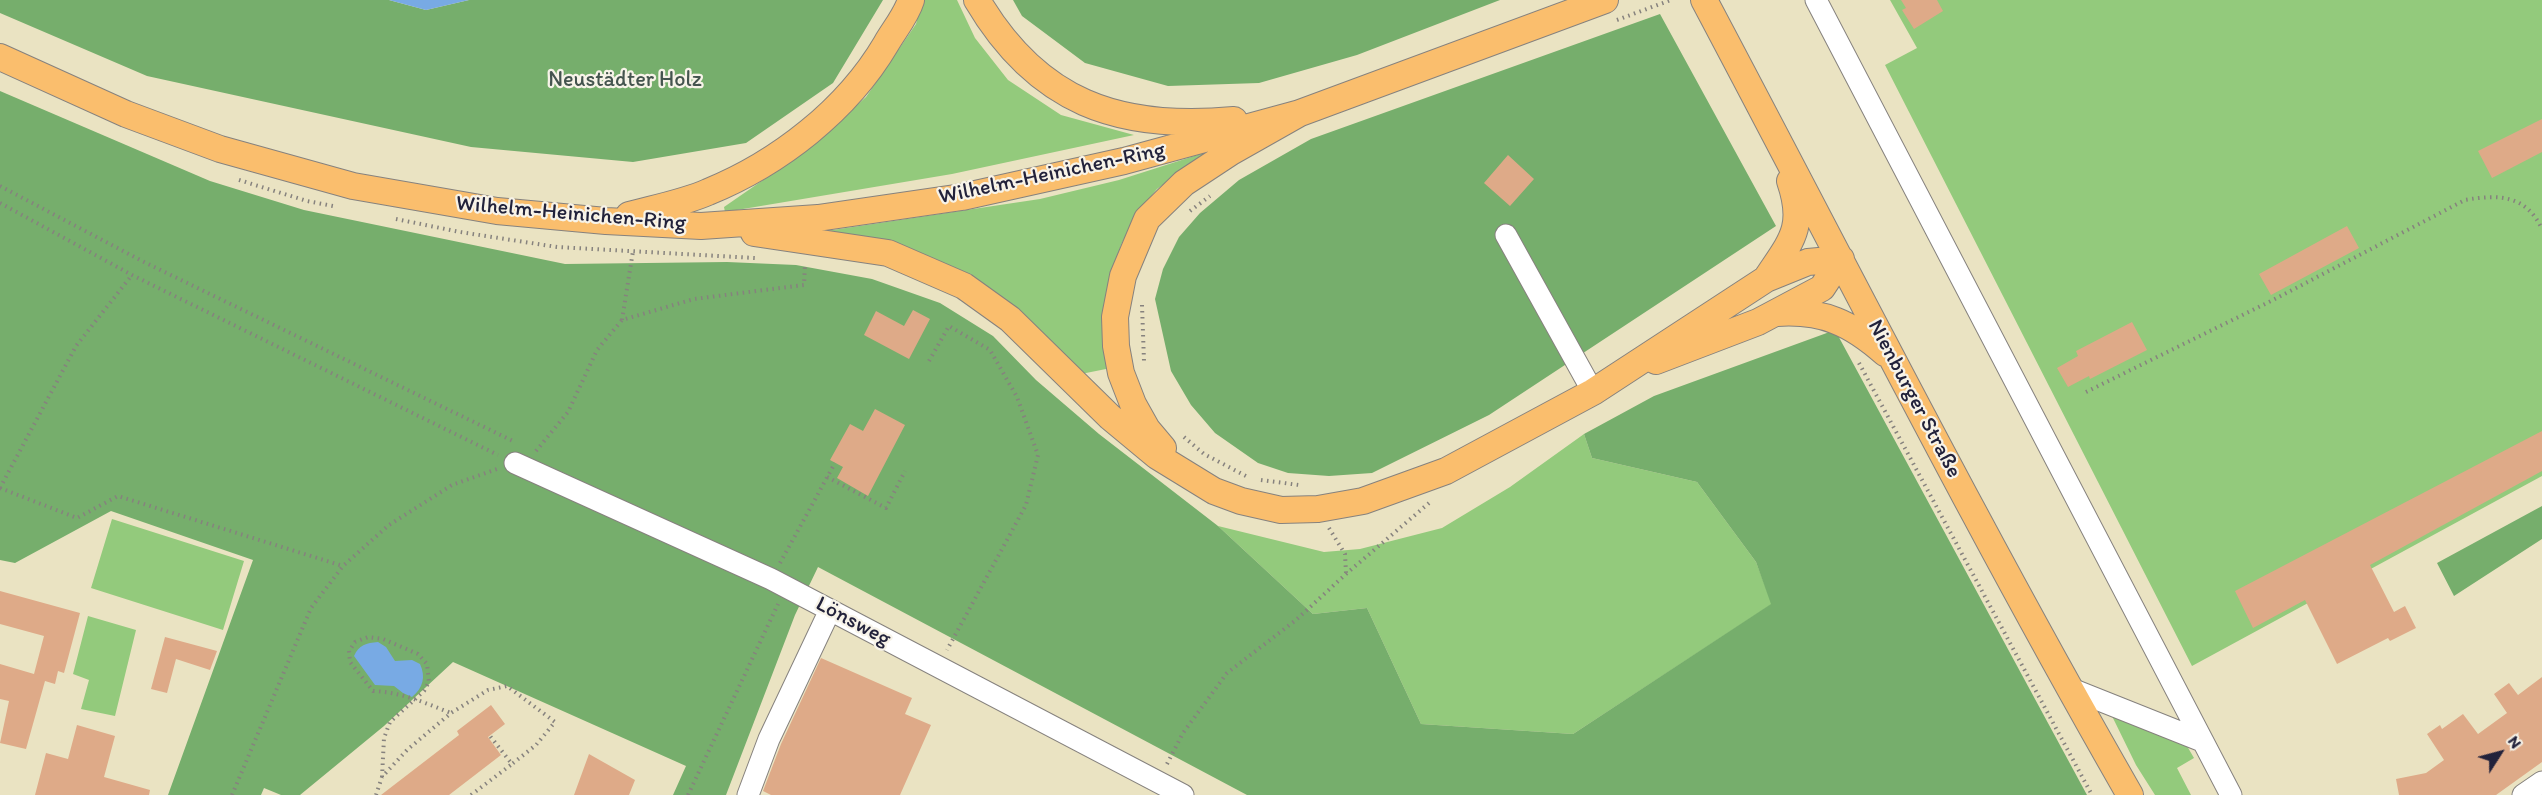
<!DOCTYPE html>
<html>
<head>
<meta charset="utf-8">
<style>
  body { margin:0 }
  #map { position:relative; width:2542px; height:795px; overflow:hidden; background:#eae3c2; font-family:Itim,sans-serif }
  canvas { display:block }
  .north { position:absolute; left:2470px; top:723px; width:60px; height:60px; -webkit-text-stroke:4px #f7f3e8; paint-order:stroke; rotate:54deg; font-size:16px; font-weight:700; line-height:24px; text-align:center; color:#22223b }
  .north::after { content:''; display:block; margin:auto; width:21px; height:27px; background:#22223b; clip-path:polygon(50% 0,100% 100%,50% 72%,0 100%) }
</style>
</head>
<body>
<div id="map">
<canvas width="2542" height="795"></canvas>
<div class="north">N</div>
</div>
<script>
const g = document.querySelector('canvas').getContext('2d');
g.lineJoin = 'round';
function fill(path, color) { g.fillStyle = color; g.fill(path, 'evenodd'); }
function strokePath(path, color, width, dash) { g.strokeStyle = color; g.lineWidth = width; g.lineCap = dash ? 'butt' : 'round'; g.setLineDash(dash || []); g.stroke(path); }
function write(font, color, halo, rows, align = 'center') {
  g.font = font + ' Itim,sans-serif'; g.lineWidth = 4.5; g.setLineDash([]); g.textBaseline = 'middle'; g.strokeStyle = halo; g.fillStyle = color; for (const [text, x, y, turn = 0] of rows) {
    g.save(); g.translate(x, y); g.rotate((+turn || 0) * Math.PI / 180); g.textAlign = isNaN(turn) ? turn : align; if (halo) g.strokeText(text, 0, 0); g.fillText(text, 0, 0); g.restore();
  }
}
const green = new Path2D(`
  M922 0H957L975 38 1008 80 1061 115 1134 135 952 174 725 212 724 207 808 149 866 97 916 24Z
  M1890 0H2542V476L2192 666 1885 65 1917 48Z
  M1210 151 1157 189 1137 213 1121 245 1111 276V368L1081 374 1042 335 826 231 1040 199 1119 180Z
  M1584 434 1592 458 1697 482 1756 562 1772 604 1573 734 1421 724 1367 608 1313 614 1218 526 1324 552 1360 549 1442 528 1510 487Z
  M112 519 244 561 223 630 91 588Z
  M88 616 136 630 115 716 81 709 89 680 73 674Z
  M2111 714 2187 746 2194 758 2177 768 2191 795H2155L2136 765Z`);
const forest = new Path2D(`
  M0 0H389L426 10 469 0H883L833 83 746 143 633 162 471 147 147 76 0 13Z
  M1013 0H1500L1357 55 1259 83 1168 86 1085 63 1022 16Z
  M1660 14 1776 226 1489 415 1372 473 1329 476 1288 473 1258 463 1215 433 1191 405 1171 371 1155 299 1163 269 1179 237 1200 213 1239 180 1311 139Z
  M0 91 210 181 304 210 565 264 727 262 796 265 872 279 940 303 993 336 1036 380 1099 434 1218 526 1313 614 1367 608 1421 724 1573 734 1771 604 1756 562 1697 482 1592 458 1584 434 1654 396 1835 330 2087 795H1247L818 567 795 615 726 795H673L686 766 453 662 384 726 300 795H281L264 788 261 795H168L253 560 111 511 15 563 0 560Z
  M2542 506V539L2454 596 2437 563Z`);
const water = new Path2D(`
  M389 0H469L426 10Z
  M378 642 386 647 395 661 412 660 420 664C426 677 423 688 412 697L403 693 394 686 375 685 354 656C359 645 366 643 378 642Z`);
const building = new Path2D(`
  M1901 0H1937L1943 11 1914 29 1902 10 1906 8Z
  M2542 119V152L2492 178 2478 151Z
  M1508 155 1534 179 1510 206 1484 183Z
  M2347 226 2359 248 2271 295 2259 274Z
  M913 310 930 319 909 359 864 335 876 311 904 326Z
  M2132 322 2147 350 2090 379 2089 376 2068 387 2057 368 2078 356 2076 351Z
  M875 409 905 425 868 496 837 478 843 467 830 460 850 424 863 431Z
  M2542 431V471L2370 565 2394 612 2405 606 2416 628 2390 641 2388 638 2337 664 2305 600 2253 628 2235 591Z
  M0 591 80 613 64 673 58 671 55 684 45 681 26 749 0 743 9 701 0 699V664L34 674 44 636 0 624Z
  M165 637 217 651 210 670 176 659 167 693 151 689Z
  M821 658 912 698 905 714 931 725 900 795H771L763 791 781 744Z
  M2542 677V762L2496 795H2399L2396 779 2426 773 2444 760 2427 734 2440 725 2442 729 2463 714 2478 734 2507 713 2494 694 2509 683 2518 695Z
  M491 705 505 724 488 737 501 755 449 795H381L459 735 457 731Z
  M77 725 115 736 104 777 150 790 149 795H35L46 753 68 759Z
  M589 754 635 780 629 795H574Z`);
const path = new Path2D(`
  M1617 20 1671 0
  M239 180 307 201 333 206
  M0 186 144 262 515 442
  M0 203 132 275 498 455
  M1190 211 1210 196
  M396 219 460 232 557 247 755 258
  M1142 305 1144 361
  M622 320 633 251
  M929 361 949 326 990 350 1017 397 1038 455 1026 505 947 650
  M1859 363 2092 795
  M2086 392 2273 300 2465 200C2499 194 2526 195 2542 229
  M1184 437 1204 454 1246 476
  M536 451 568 412 597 350 622 320 694 299 804 285 805 264
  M827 477 886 508 905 471
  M1261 480 1299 485
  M0 488 77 518 118 496 343 566
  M0 488 76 346 132 275
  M1329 528 1345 554 1346 573
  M780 563 835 463
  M1167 764 1183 733 1227 673 1296 620 1346 574 1429 503
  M382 777 384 738 390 722 424 691 429 682 427 664 418 654 383 639 368 637 355 642 349 651 350 662 373 691C401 692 425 703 451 713
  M232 795 311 608 343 566 389 525 452 485 497 469
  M376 795 382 777 407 750 451 713 488 690 507 686 555 722 536 745 512 764 490 736
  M471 795 512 764
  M688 795 778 604`);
const minor = new Path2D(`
  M1816 0 2231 795
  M1506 235 1593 392
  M515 463 771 579 1183 795
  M2069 688 2202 741
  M748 795 769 739 830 610
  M2523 795 2542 782`);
const major = new Path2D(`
  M977 0C1037 102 1118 131 1234 120
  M1704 0C1845 266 1980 534 2130 795
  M0 57 126 114 220 149 353 186 497 211 606 221 701 226 818 218 962 197 1124 161 1300 113
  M629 215C655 208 683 203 708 192 779 163 847 110 886 44 894 30 906 16 911 0
  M754 233 888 253 964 286 1010 319 1110 417 1157 456 1214 491 1241 501 1281 510 1318 509 1363 501 1446 471 1593 392 1766 279 1808 262 1841 259
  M1766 279C1791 241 1806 228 1790 181
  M1777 313C1823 310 1851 323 1885 353
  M1656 361 1758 322 1822 288 1841 259
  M1163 448 1147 429 1133 404 1121 373 1116 346 1115 317 1123 276 1147 219 1184 183 1231 152 1300 113 1605 0`);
const parkNames = [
  ["Neustädter Holz",625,80]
];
const streetNames = [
  ["Wilhelm-Heinichen-Ring",1052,174,-12],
  ["Wilhelm-Heinichen-Ring",571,214,5],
  ["Nienburger Straße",1914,399,62],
  ["Lönsweg",853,622,28]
];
fill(green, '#93ca7c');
fill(forest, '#76ae6c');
fill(water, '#78aae4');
fill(building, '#deaa88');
strokePath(minor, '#86827e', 23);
strokePath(major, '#86827e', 28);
strokePath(path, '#86827e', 4, [1.5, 4.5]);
strokePath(minor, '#fff', 21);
strokePath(major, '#fabe6d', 26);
write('22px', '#44544e', '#f7f3e8', parkNames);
write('22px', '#22223b', '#f7f3e8', streetNames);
</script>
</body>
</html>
